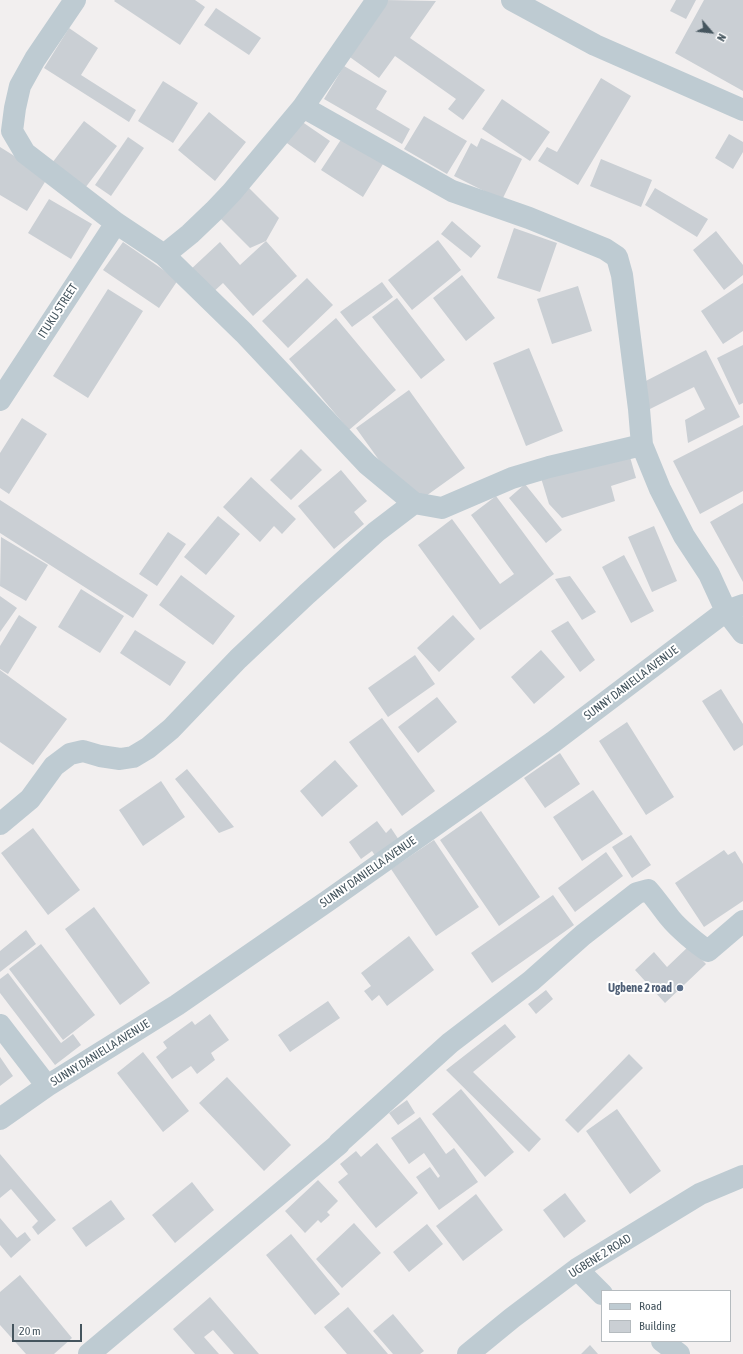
<!DOCTYPE html>
<html>
<head>
<meta charset="utf-8">
<style>
  body { margin:0 }
  #map { position:relative; width:743px; height:1354px; overflow:hidden; background:#f2efef; font-family:"Asap Condensed",sans-serif }
  canvas { display:block }
  .legend { position:absolute; left:601px; top:1290px; width:130px; height:52px; box-sizing:border-box; background:#fff; border:1px solid #b5bbbf; margin:0; padding:5px 7px; list-style:none; font-size:12px; color:#45555e }
  .legend li { display:flex; align-items:center; gap:8px; height:20px }
  .legend b { width:20px; border:1px solid #b5bbbf }
  .north { position:absolute; left:691px; top:12px; width:40px; height:40px; -webkit-text-stroke:3px #fff; paint-order:stroke; rotate:118deg; font-size:11px; font-weight:700; line-height:16px; text-align:center; color:#45555e }
  .north::after { content:''; display:block; margin:auto; width:14px; height:18px; background:#45555e; clip-path:polygon(50% 0,100% 100%,50% 72%,0 100%) }
  .scale { position:absolute; left:12px; top:1324px; width:70px; height:18px; box-sizing:border-box; border:2px solid #45555e; border-top:0; padding-left:5px; font-size:12px; line-height:14px; white-space:nowrap; color:#45555e; -webkit-text-stroke:3px #fff; paint-order:stroke }
</style>
</head>
<body>
<div id="map">
<canvas width="743" height="1354"></canvas>
<ul class="legend">
<li><b style="height:5px;background:#becbd2"></b>Road</li>
<li><b style="height:11px;background:#cacfd4"></b>Building</li>
</ul>
<div class="north">N</div>
<div class="scale">20 m</div>
</div>
<script>
const g = document.querySelector('canvas').getContext('2d');
g.lineJoin = 'round';
function fill(path, color) { g.fillStyle = color; g.fill(path, 'evenodd'); }
function strokePath(path, color, width, dash) { g.strokeStyle = color; g.lineWidth = width; g.lineCap = dash ? 'butt' : 'round'; g.setLineDash(dash || []); g.stroke(path); }
function write(font, color, halo, rows, align = 'center') {
  g.font = font + ' "Asap Condensed",sans-serif'; g.lineWidth = 4; g.setLineDash([]); g.textBaseline = 'middle'; g.strokeStyle = halo; g.fillStyle = color; for (const [text, x, y, turn = 0] of rows) {
    g.save(); g.translate(x, y); g.rotate((+turn || 0) * Math.PI / 180); g.textAlign = isNaN(turn) ? turn : align; if (halo) g.strokeText(text, 0, 0); g.fillText(text, 0, 0); g.restore();
  }
}
const building = new Path2D(`
  M115 0H195L205 7 180 45 114 1Z
  M385 0 436 1 410 38 485 90 463 120 448 109 456 99 395 56 379 78 347 55Z
  M676 0H696L686 19 670 11Z
  M704 0H743V91L675 53Z
  M216 8 261 38 249 55 204 25Z
  M69 28 98 48 81 75 136 110 129 122 44 68Z
  M344 66 387 91 376 109 410 129 402 144 324 99Z
  M601 78 631 96 578 185 538 161 547 147 557 152Z
  M163 81 198 103 173 143 138 121Z
  M502 99 550 132 530 161 482 129Z
  M209 112 246 142 215 181 178 150Z
  M424 116 467 141 447 174 404 149Z
  M298 119 330 141 315 163 284 141Z
  M84 121 117 146 82 192 49 167Z
  M729 134 743 142V152L733 169 715 158Z
  M128 137 144 148 111 196 95 185Z
  M342 138 383 164 363 197 321 170Z
  M481 138 522 159 502 200 454 176 471 143 477 147Z
  M0 147 48 177 27 211 0 195Z
  M601 159 652 180 641 207 590 186Z
  M246 185 279 218 266 241 250 248 217 215Z
  M655 188 708 219 697 237 645 205Z
  M49 199 92 224 71 259 28 233Z
  M452 221 481 246 471 258 441 234Z
  M514 228 557 243 540 292 497 278Z
  M716 231 743 265V275L724 290 693 250Z
  M438 240 461 270 412 310 388 280Z
  M266 241 297 276 253 316 223 283 210 295 189 271 220 242 240 265Z
  M123 242 178 280 159 308 103 270Z
  M462 275 495 318 466 341 433 298Z
  M307 278 333 305 288 348 262 321Z
  M382 282 393 297 352 327 340 312Z
  M743 283V331L723 344 701 311Z
  M578 286 592 331 552 344 537 299Z
  M108 289 143 311 88 398 53 376Z
  M397 298 445 360 421 379 372 317Z
  M336 318 396 390 349 430 289 359Z
  M743 345V403L739 405 717 358Z
  M529 348 563 431 526 446 493 363Z
  M706 350 740 417 688 443 685 420 705 409 694 387 650 409 638 385Z
  M409 390 465 468 412 506 356 428Z
  M22 418 47 434 9 494 0 488V453Z
  M743 425V491L700 514 673 461Z
  M301 449 322 470 291 500 270 480Z
  M628 450 636 478 611 486 615 501 562 518 549 504 541 478Z
  M341 470 367 501 354 512 364 524 334 549 298 506Z
  M251 477 296 519 282 534 274 526 260 542 223 507Z
  M525 484 562 530 546 543 509 498Z
  M496 496 554 574 480 630 418 545 452 519 500 584 514 574 471 515Z
  M0 500 148 595 133 618 0 533Z
  M743 503V582L710 522Z
  M218 516 240 534 206 575 184 557Z
  M654 526 677 581 652 592 628 537Z
  M168 532 186 544 157 586 139 574Z
  M1 537 48 565 26 601 0 586Z
  M624 555 654 611 631 623 602 567Z
  M181 575 235 616 213 645 159 605Z
  M570 576 596 612 582 620 555 579Z
  M81 589 124 616 100 653 58 627Z
  M0 596 17 608 0 632Z
  M19 615 37 627 8 674 0 669V646Z
  M453 615 475 639 439 672 417 648Z
  M568 621 595 660 580 672 551 631Z
  M135 630 186 662 170 686 120 653Z
  M541 650 565 677 534 704 511 677Z
  M415 655 435 684 388 717 368 688Z
  M0 670 67 719 33 765 0 742Z
  M721 689 743 724V745L734 751 702 701Z
  M437 697 457 722 418 753 398 727Z
  M382 718 435 791 402 816 349 742Z
  M627 722 674 797 646 815 599 741Z
  M560 753 580 784 545 808 524 778Z
  M335 760 358 786 322 817 300 791Z
  M187 769 234 827 219 833 175 779Z
  M161 781 185 817 143 846 119 810Z
  M593 790 623 834 582 861 553 817Z
  M481 811 540 897 499 926 440 840Z
  M377 821 386 833 391 828 399 840 376 857 372 851 361 859 349 842Z
  M33 828 80 890 48 915 1 853Z
  M631 835 651 865 632 878 612 847Z
  M434 840 479 907 436 936 391 869Z
  M724 850 728 855 735 851 743 864V901L704 927 675 883Z
  M606 852 623 876 575 912 558 888Z
  M553 895 574 925 492 983 471 953Z
  M94 907 150 983 120 1005 65 929Z
  M26 930 36 944 0 972V951Z
  M409 936 434 970 387 1006 379 995 372 1001 364 991 371 986 361 973Z
  M41 944 95 1015 63 1040 9 969Z
  M689 946 706 964 665 1003 635 970 654 952 667 967Z
  M8 973 61 1043 73 1034 81 1045 55 1065 0 993V979Z
  M546 990 553 999 536 1014 528 1004Z
  M328 1001 340 1018 290 1052 278 1035Z
  M210 1014 229 1040 211 1053 215 1060 197 1074 191 1066 172 1079 156 1057 167 1048 163 1042 192 1021 195 1025Z
  M505 1024 516 1037 473 1072 541 1139 529 1152 446 1070Z
  M143 1052 189 1111 163 1132 117 1073Z
  M629 1054 643 1068 578 1133 565 1120Z
  M0 1057 13 1076 0 1086Z
  M227 1077 291 1145 264 1171 199 1103Z
  M461 1089 514 1152 485 1177 432 1114Z
  M407 1100 415 1113 398 1125 389 1113Z
  M617 1109 661 1171 630 1194 586 1131Z
  M420 1117 446 1154 454 1148 478 1182 439 1210 416 1177 430 1167 438 1178 440 1176 424 1153 409 1164 391 1138Z
  M377 1143 418 1193 376 1228 338 1182 348 1174 340 1164 356 1151 361 1157Z
  M0 1154 56 1220 38 1235 32 1227 38 1221 11 1189 0 1198Z
  M318 1180 338 1201 327 1212 330 1215 321 1223 318 1220 305 1233 285 1211Z
  M192 1182 214 1210 175 1243 152 1215Z
  M565 1193 586 1221 564 1238 543 1210Z
  M476 1194 503 1230 463 1261 436 1226Z
  M111 1200 125 1219 86 1247 72 1228Z
  M0 1218 17 1238 25 1232 31 1240 11 1258 0 1245Z
  M354 1223 381 1253 342 1288 316 1259Z
  M427 1224 443 1244 409 1272 393 1252Z
  M291 1234 340 1294 315 1315 266 1255Z
  M20 1275 72 1338 54 1354H26L0 1325V1292Z
  M210 1297 259 1354H234L213 1330 204 1337 219 1354H195L173 1329Z
  M348 1307 388 1354H347L324 1327Z
  M393 1314 424 1351 420 1354H393L373 1331Z
  M590 1345 598 1354H581Z`);
const minor = new Path2D(`
  M75 0 35 59 20 86 15 108 12 131 25 153 116 223 164 255 244 333 367 464 414 503 442 508 512 478 549 467 642 445
  M512 0 595 45 743 110
  M303 107 452 191 529 218 605 249 617 257 622 275 639 409 642 445 660 489 684 536 709 574 726 611 743 633
  M164 255 190 234 214 211 232 192 303 107 377 0
  M0 400 116 223
  M0 824 30 799 54 766 70 754 83 751 100 756 120 759 133 757 148 748 171 729 238 659 307 594 376 532 414 503
  M0 1025 47 1086
  M0 1119 47 1086 177 1005 329 900 553 742 726 611 743 605
  M577 1269 602 1294
  M662 1341 679 1354
  M89 1354 339 1144V1143L450 1043 531 981 583 935 637 893 648 890C656 899 662 908 670 918 678 928 697 944 708 951L743 921
  M468 1354 512 1318 577 1269 700 1194 743 1176`);
const markers = [
  [680,988,4,"#5c6f8a"]
];
const streetNames = [
  ["ITUKU STREET",58,311,-57],
  ["SUNNY DANIELLA AVENUE",631,683,-37],
  ["SUNNY DANIELLA AVENUE",368,872,-35],
  ["SUNNY DANIELLA AVENUE",100,1053,-32],
  ["UGBENE 2 ROAD",600,1256,-32]
];
const serviceNames = [
  ["Ugbene 2 road",672,988]
];
fill(building, '#cacfd4');
strokePath(minor, '#becbd2', 22);
for (const [x, y, r, color] of markers) { const dot = new Path2D(); dot.arc(x, y, r, 0, 2 * Math.PI); g.fillStyle = color; g.fill(dot); strokePath(dot, '#fff', 1.5); }
write('12px', '#45555e', '#fff', streetNames);
write('bold 12px', '#4e5e75', '#fff', serviceNames, 'right');
</script>
</body>
</html>
